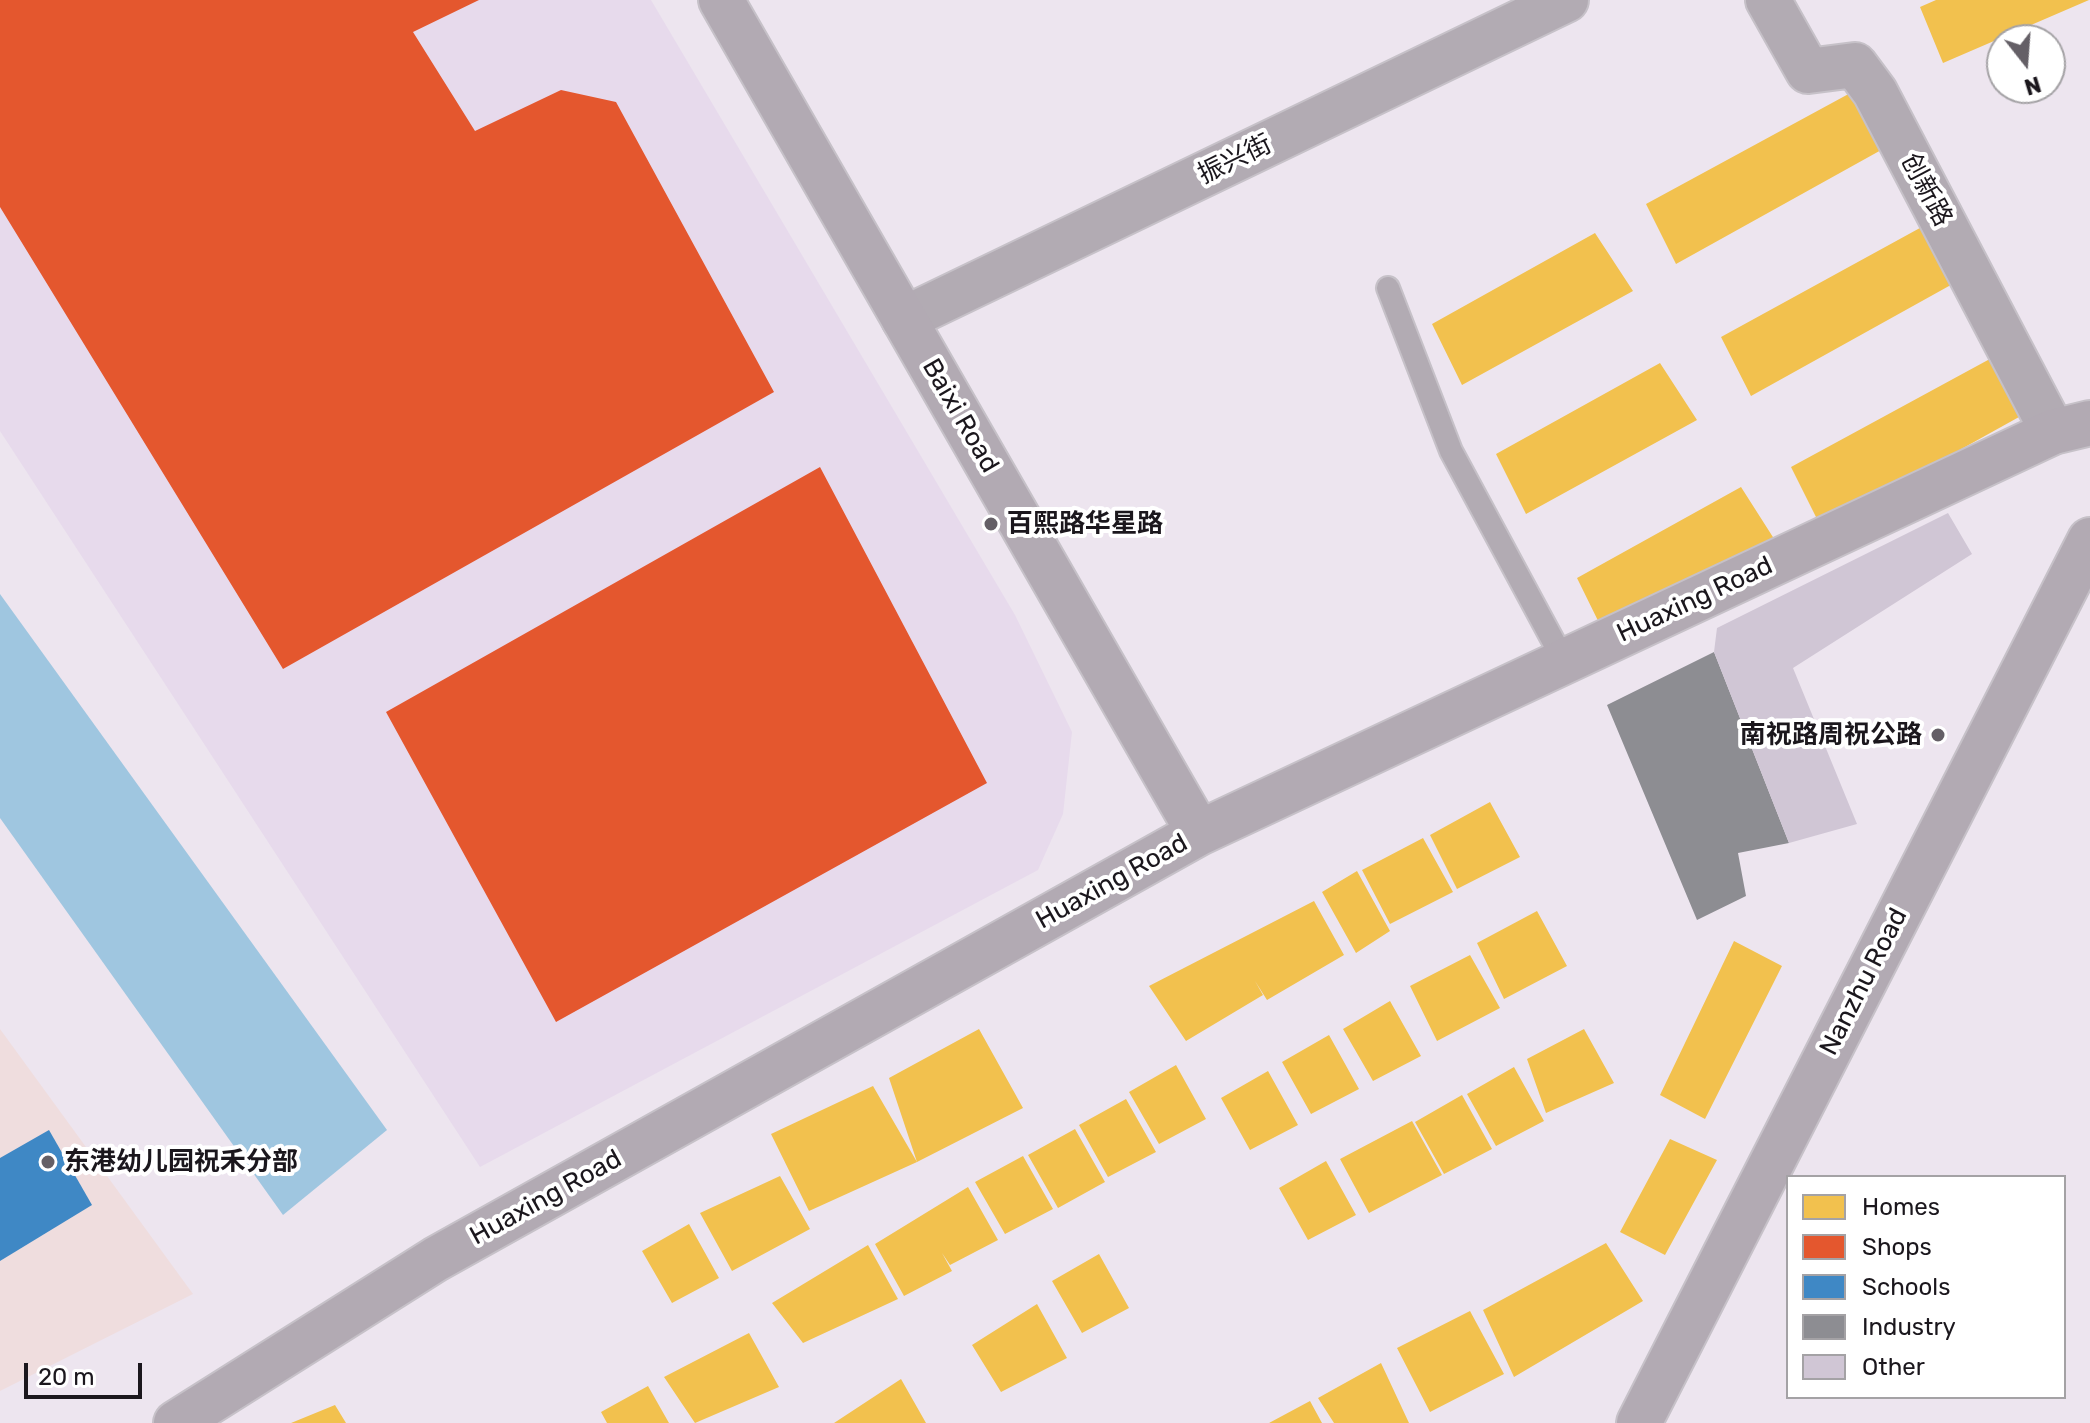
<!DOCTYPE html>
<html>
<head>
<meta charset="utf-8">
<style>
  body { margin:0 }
  #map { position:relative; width:2090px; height:1423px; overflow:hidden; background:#ede5ef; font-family:Rubik,sans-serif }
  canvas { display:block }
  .legend { position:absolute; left:1786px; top:1175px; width:280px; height:224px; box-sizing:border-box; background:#fff; border:2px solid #a4a2a5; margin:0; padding:10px 14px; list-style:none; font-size:24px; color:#1b171d }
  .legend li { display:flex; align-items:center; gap:16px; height:40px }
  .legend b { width:40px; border:2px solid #a4a2a5 }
  .north { position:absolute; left:1986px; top:24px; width:80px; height:80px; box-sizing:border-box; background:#fff; border:2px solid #a4a2a5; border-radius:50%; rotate:163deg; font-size:22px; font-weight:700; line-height:32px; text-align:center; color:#1b171d }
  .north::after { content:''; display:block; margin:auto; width:28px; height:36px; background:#645f66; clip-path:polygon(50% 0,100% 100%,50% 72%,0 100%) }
  .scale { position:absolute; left:24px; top:1363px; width:118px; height:36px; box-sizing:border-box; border:4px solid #1b171d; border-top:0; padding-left:10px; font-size:24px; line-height:28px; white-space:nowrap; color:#1b171d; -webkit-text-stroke:6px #fff; paint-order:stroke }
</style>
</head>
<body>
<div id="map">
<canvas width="2090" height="1423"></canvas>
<ul class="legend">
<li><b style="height:22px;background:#f2c14e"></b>Homes</li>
<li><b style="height:22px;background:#e4572e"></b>Shops</li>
<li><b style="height:22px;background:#3f88c5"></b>Schools</li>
<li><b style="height:22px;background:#8d8d92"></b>Industry</li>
<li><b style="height:22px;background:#d0c6d5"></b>Other</li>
</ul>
<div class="north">N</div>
<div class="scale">20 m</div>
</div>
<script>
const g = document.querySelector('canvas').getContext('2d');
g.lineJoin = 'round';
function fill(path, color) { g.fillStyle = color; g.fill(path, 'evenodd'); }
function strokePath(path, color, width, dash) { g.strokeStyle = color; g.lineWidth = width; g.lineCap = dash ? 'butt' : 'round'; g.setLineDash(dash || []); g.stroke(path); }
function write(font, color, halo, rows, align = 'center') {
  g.font = font + ' Rubik,"Noto Sans SC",sans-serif'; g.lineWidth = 8; g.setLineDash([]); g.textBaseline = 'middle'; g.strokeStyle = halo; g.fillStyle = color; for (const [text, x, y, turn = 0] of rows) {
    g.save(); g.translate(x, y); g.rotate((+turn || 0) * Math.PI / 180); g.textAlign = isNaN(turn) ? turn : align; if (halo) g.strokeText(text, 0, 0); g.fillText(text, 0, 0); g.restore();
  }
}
const built = new Path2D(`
  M0 0H651L1015 615 1072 732 1063 814 1038 870 480 1167 0 431Z`);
const education = new Path2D(`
  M0 1029 193 1294 0 1391Z`);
const water = new Path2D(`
  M0 594 387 1130 283 1215 0 818Z`);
const homes = new Path2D(`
  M1936 0H2089L1943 63 1920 7Z
  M1854 91 1883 149 1676 264 1646 204Z
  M1929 223 1958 281 1751 396 1721 337Z
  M1595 233 1633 291 1462 385 1432 324Z
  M1999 354 2028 412 1821 527 1791 467Z
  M1660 363 1697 420 1526 514 1496 454Z
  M1741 487 1778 545 1607 639 1577 578Z
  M1490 802 1520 857 1457 889 1430 835Z
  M1423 838 1453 892 1390 924 1362 870Z
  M1357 871 1390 931 1356 953 1322 892Z
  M1314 901 1344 955 1267 1000 1255 981 1263 995 1186 1041 1149 986Z
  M1537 911 1567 966 1504 999 1477 943Z
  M1734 941 1782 966 1705 1119 1660 1095Z
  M1470 955 1500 1008 1437 1041 1410 986Z
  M1390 1001 1421 1056 1373 1081 1343 1029Z
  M979 1029 1023 1108 917 1162 809 1211 771 1134 873 1086 917 1162 889 1078Z
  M1584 1029 1614 1083 1546 1113 1527 1059Z
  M1329 1035 1359 1089 1311 1114 1282 1062Z
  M1176 1065 1206 1119 1159 1144 1129 1092Z
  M1514 1067 1544 1121 1496 1146 1467 1094Z
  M1268 1071 1298 1125 1250 1150 1221 1098Z
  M1462 1095 1492 1149 1444 1174 1415 1122Z
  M1126 1099 1156 1152 1108 1177 1079 1125Z
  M1412 1121 1442 1175 1369 1213 1340 1159Z
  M1075 1129 1105 1182 1058 1208 1028 1155Z
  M1670 1139 1717 1160 1665 1255 1620 1232Z
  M1023 1156 1053 1209 1005 1234 975 1182Z
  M1326 1161 1356 1215 1308 1240 1279 1188Z
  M780 1176 810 1229 732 1271 700 1213Z
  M968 1187 998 1240 950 1265 942 1253 952 1271 904 1296 875 1244Z
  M689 1224 719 1278 672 1303 642 1251Z
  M1606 1243 1643 1301 1514 1377 1483 1310Z
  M868 1245 898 1299 803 1343 772 1303Z
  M1099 1254 1129 1308 1082 1333 1052 1281Z
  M1037 1304 1067 1358 1001 1392 972 1345Z
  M1470 1311 1504 1374 1430 1412 1397 1348Z
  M749 1333 779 1387 695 1423 664 1377Z
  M1381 1363 1409 1423H1334L1318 1398Z
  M901 1379 926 1423H834Z
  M648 1386 669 1423H607L601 1412Z
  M1310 1401 1322 1423H1269Z
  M335 1405 346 1423H291Z`);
const shops = new Path2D(`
  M0 0H479L413 32 475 131 561 90 616 102 774 392 283 669 0 207Z
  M820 467 987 783 556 1022 386 712Z`);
const schools = new Path2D(`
  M49 1130 92 1205 0 1261V1158Z`);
const industry = new Path2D(`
  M1714 652 1789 843 1738 853 1746 896 1697 920 1607 705Z`);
const building = new Path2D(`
  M1948 513 1972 554 1793 668 1857 824 1789 843 1714 652 1717 628Z`);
const lane = new Path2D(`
  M1388 288 1451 451 1564 661`);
const street = new Path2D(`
  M1768 0 1808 71 1855 65 1875 92 2053 432
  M904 319 1566 0`);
const secondary = new Path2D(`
  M721 0 1199 833
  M176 1423 436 1259 1199 833 2053 432 2090 423
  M1639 1423 2090 540`);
const markers = [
  [991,524,8,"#645f66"],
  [1938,735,8,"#645f66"],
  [48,1162,8,"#645f66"]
];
const streetNames = [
  ["振兴街",1235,160,-26],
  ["创新路",1926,190,62],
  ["Baixi Road",960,416,60],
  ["Huaxing Road",1695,600,-25],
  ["Huaxing Road",1112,882,-29],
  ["Nanzhu Road",1864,982,-63],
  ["Huaxing Road",546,1198,-29]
];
const poiNames = [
  ["百熙路华星路",1007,524],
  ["南祝路周祝公路",1922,735,"right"],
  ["东港幼儿园祝禾分部",64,1162]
];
fill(built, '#e7daec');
fill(education, '#efddde');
fill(water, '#9fc6e0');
fill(homes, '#f2c14e');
fill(shops, '#e4572e');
fill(schools, '#3f88c5');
fill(industry, '#8d8d92');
fill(building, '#d0c6d5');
strokePath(lane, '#c6c1c8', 26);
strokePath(street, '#c6c1c8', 48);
strokePath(secondary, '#c6c1c8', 48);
strokePath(lane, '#b2abb3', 22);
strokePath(street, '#b2abb3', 44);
strokePath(secondary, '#b2aab3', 44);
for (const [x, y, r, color] of markers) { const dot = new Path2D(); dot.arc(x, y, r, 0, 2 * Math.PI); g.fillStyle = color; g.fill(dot); strokePath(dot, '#fff', 3); }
write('26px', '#1b171d', '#fff', streetNames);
write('bold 26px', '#1b171d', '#fff', poiNames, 'left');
</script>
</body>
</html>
